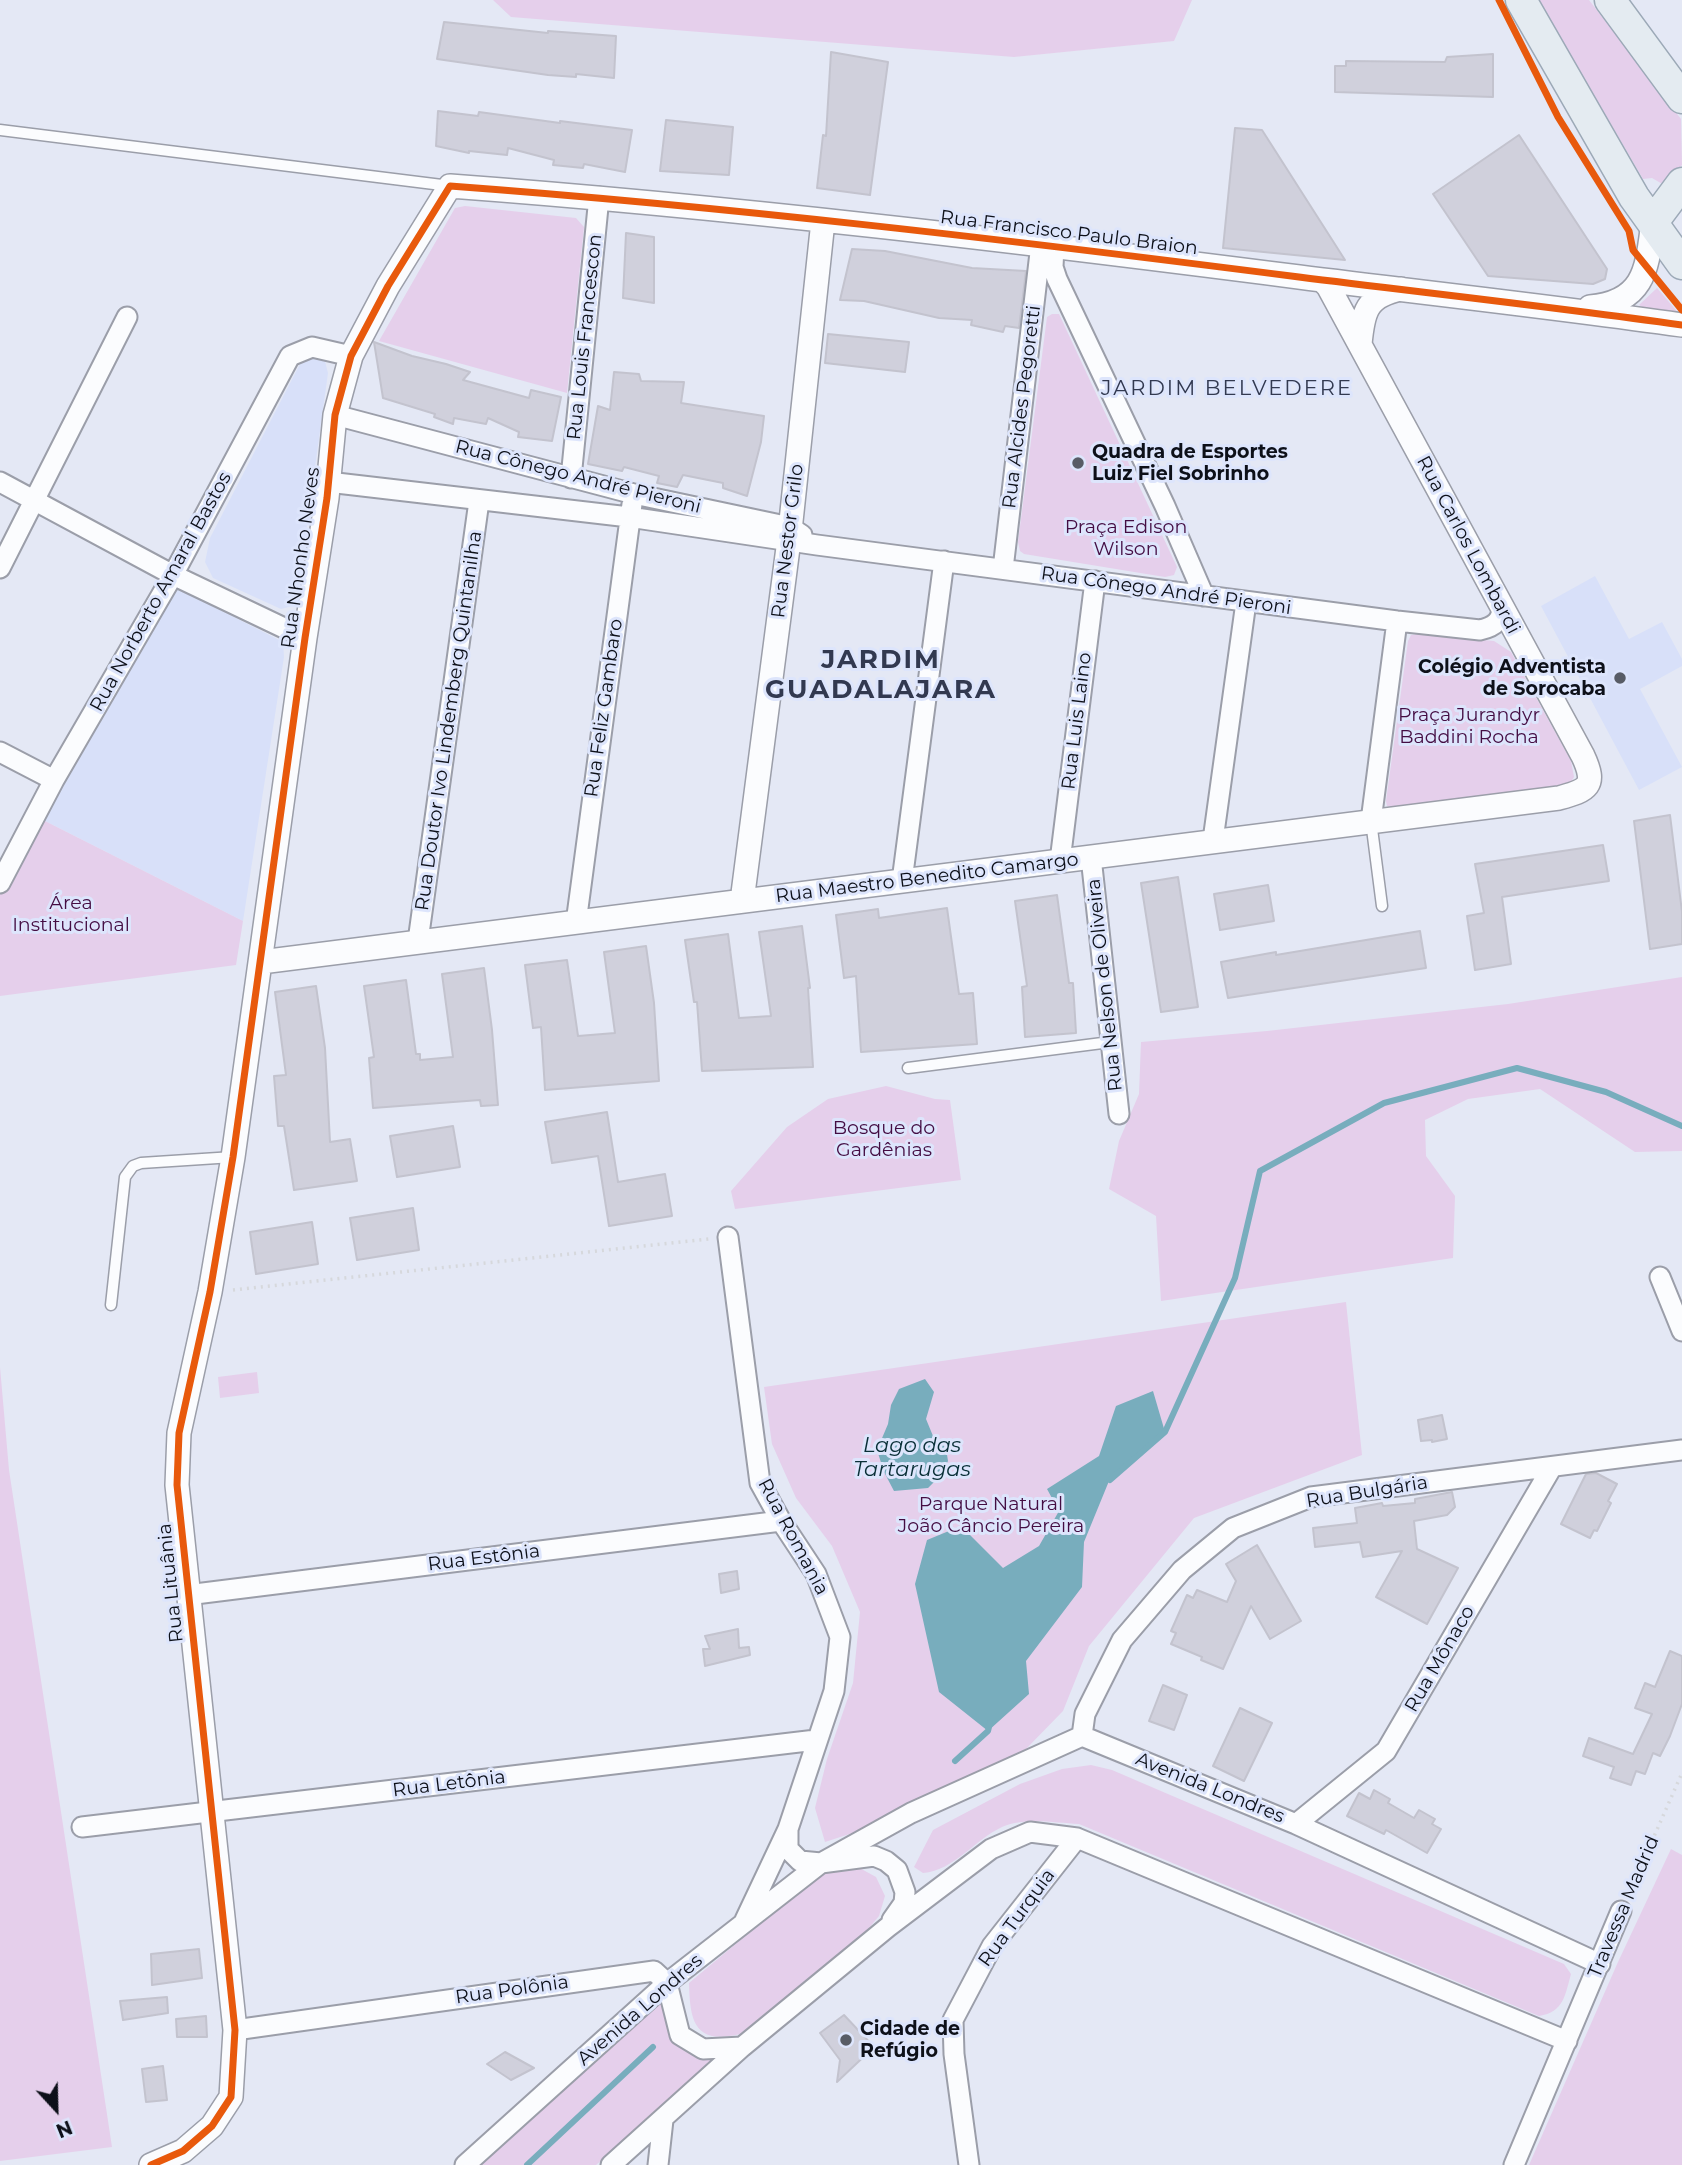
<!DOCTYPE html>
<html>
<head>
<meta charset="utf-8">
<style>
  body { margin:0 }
  #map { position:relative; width:1682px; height:2165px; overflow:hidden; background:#e4e8f5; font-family:Montserrat,sans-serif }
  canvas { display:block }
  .north { position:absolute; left:21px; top:2074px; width:70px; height:70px; -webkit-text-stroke:5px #dde5fc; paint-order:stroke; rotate:158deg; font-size:19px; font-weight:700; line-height:28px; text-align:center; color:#0d1019 }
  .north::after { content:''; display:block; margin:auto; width:24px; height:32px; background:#0d1019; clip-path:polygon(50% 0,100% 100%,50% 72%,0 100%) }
</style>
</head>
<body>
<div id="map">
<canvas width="1682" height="2165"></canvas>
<div class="north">N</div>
</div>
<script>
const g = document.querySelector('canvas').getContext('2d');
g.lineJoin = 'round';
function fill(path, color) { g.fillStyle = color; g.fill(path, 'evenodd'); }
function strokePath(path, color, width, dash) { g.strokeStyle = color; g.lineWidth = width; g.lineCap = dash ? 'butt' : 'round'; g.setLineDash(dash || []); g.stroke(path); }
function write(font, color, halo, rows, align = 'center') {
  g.font = font + ' Montserrat,sans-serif'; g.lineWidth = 6; g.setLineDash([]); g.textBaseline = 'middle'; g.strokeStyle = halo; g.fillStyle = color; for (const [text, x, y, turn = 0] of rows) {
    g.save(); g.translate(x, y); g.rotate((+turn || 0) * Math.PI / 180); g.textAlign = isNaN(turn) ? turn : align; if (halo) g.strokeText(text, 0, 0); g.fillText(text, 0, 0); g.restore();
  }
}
const built = new Path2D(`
  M308 357 325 361 328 373 296 605 281 609 213 578 205 562 210 538 300 364Z
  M1595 576 1629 639 1662 622 1682 659V666L1640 689 1682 767 1639 790 1541 606Z
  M179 589 283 642 284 657 243 921 41 819 170 593Z`);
const green = new Path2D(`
  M493 0H1192L1174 41 1014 57 511 17Z
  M1538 0H1589L1681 119 1682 165 1664 185 1652 178 1643 179Z
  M465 206 576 218 584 227 567 393 379 341 455 208Z
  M1657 288 1681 316 1648 311 1639 305Z
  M1052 314H1059L1177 567 1174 575 1165 577 1024 554 1020 551 1018 542 1047 317Z
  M1418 634 1494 641 1511 652 1571 761 1574 777 1568 787 1394 808 1387 806 1386 801 1408 641 1411 635Z
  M41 819 243 921 236 965 0 996V894Z
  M1682 977V1151L1635 1152 1540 1089 1468 1099 1425 1120 1426 1156 1455 1196 1453 1258 1161 1301 1156 1216 1109 1189 1119 1141 1139 1094 1141 1042 1267 1031 1508 1004Z
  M886 1086 935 1099 950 1100 961 1180 735 1209 731 1191 787 1127 828 1099Z
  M1346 1302 1362 1455 1194 1518 1089 1646 1063 1711 1026 1749 868 1828 825 1842 815 1808 827 1759 853 1683 860 1612 832 1546 796 1498 772 1444 764 1387Z
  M0 1367 9 1470 112 2147 0 2161Z
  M257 1372 259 1393 220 1398 218 1377Z
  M1091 1765 1112 1770 1564 1964 1571 1974C1565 1995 1564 2012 1539 2016L1079 1824C1056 1823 1024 1817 1002 1827 974 1840 955 1870 923 1873L914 1867 933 1830 1020 1784 1062 1769Z
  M1671 1849 1682 1855V2165H1529L1618 1962Z
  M856 1866 876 1877 885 1896 879 1916 864 1934 740 2034C694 2045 690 2021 689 1983L822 1872Z
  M665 1988 679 2037 724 2055 596 2165H477Z`);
const water = new Path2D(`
  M925 1379 934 1392 926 1419 933 1436 946 1448 948 1461 942 1474 928 1488 894 1491 884 1472 877 1450 888 1424 891 1405 899 1389Z
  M1153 1391 1165 1432 1109 1481 1084 1542 1082 1587 1026 1661 1029 1694 988 1731 939 1692 915 1584 927 1540 961 1526 1003 1568 1039 1546 1059 1511 1047 1489 1099 1456 1116 1406Z`);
const stream = new Path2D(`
  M1110 1480 1165 1432 1235 1278 1260 1171 1384 1103 1517 1068 1606 1092 1682 1126
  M955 1761 988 1731 990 1723
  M527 2165 653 2047`);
const building = new Path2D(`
  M444 22 548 33V31L616 36 614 78 576 74V77L548 75 437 59Z
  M831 52 888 62 870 195 817 188 823 135 826 136Z
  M1493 54V97L1335 92V66H1346V61L1445 62 1447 57Z
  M438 111 478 116 479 112 560 123V121L632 130 625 172 584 164 583 168 553 165 554 160 508 148 507 155 469 151V153L436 146Z
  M666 120 733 127 729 175 660 171Z
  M1235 128 1262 130 1345 260 1223 248Z
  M1519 135 1607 269 1605 279 1593 284 1488 276 1433 194Z
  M626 233 654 237V303L623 298Z
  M852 249 885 251 972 268 1026 271 1019 328 1005 326 1003 332 971 325 972 320 939 318 864 301 840 300Z
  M828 334 909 342 905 372 825 363Z
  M374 342 412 356 446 364 470 372 463 380 529 398 531 390 561 397 552 441 518 437 519 432 488 418 486 424 454 418 453 424 434 417 435 414 383 398Z
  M614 372 639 374 641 381 684 382 681 403 764 416 761 442 747 496 723 488V483L683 475 677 487 657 483 659 476 624 467 622 471 588 464 598 406 610 410Z
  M1670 815 1682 912V944L1650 949 1634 821Z
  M1603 845 1609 881 1502 897 1511 964 1475 970 1467 916 1484 913 1475 864Z
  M1178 877 1198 1007 1161 1012 1141 883Z
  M1268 885 1274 921 1220 930 1214 894Z
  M1057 895 1069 983H1073L1076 1033 1025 1037 1022 987 1027 986 1015 901Z
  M947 908 959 994 973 993 977 1044 861 1052 856 976 844 978 836 915 878 909 879 918Z
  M802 926 810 988H808L813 1067 702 1071 697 1002H694L685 940 728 934 739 1018 771 1016 759 932Z
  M1420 931 1426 968 1228 998 1221 962 1276 952V955Z
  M646 946 654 1003 659 1081 545 1090 541 1027 533 1028 525 965 567 960 578 1036 615 1033 604 952Z
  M484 968 492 1030 498 1105 481 1106 480 1100 373 1108 369 1058 374 1057 364 986 406 980 416 1054H420V1060L453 1057 442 974Z
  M316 986 325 1048 330 1142 350 1139 357 1181 294 1190 284 1126H278L274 1076 286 1075 275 992Z
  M607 1112 618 1182 665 1174 672 1216 609 1226 598 1156 552 1163 545 1122Z
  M453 1126 460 1167 397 1177 390 1136Z
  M413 1208 419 1250 357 1260 350 1218Z
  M312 1222 318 1264 256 1274 250 1232Z
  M1442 1415 1447 1439 1432 1442V1440L1421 1441 1418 1420Z
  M1596 1473 1617 1484 1608 1501 1611 1503 1597 1531 1594 1530 1590 1538 1561 1524 1586 1474Z
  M1452 1492 1455 1507 1447 1515 1414 1521 1417 1549 1458 1568 1427 1624 1376 1597 1402 1551 1363 1557 1360 1542 1315 1547 1313 1528 1357 1523 1355 1508 1382 1503 1383 1506 1415 1503V1499Z
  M1257 1545 1301 1621 1270 1639 1251 1606 1223 1669 1201 1660 1202 1657 1171 1644 1176 1633 1171 1631 1187 1595 1193 1598 1197 1590 1227 1602 1236 1581 1226 1564Z
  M737 1571 739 1589 721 1593 719 1574Z
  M738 1629 739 1648 749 1647 750 1655 705 1666 703 1649H710L705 1636Z
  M1670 1651 1682 1656V1704L1670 1736 1660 1756 1653 1753 1645 1774 1636 1771 1631 1785 1610 1778 1614 1767 1583 1756 1589 1738 1633 1754 1652 1714 1635 1708 1645 1683 1655 1687Z
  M1163 1685 1187 1695 1174 1730 1149 1721Z
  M1240 1708 1272 1723 1244 1781 1213 1766Z
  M1374 1790 1390 1799 1388 1803 1414 1818 1419 1810 1435 1819 1432 1824 1441 1829 1427 1853 1386 1830 1384 1834 1347 1816 1359 1793 1370 1799Z
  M199 1949 202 1978 152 1985 151 1954Z
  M167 1997 168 2013 123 2020 120 2001Z
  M844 2015 874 2047 837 2082 840 2060 820 2033Z
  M206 2016 207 2037H177L176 2019Z
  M505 2052 534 2068 511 2080 487 2064Z
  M163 2066 167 2100 146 2102 142 2069Z`);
const path = new Path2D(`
  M233 1290 709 1239
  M1629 1893 1682 1773`);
const service = new Path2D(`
  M0 130 450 186
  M1371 821 1382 906
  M908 1068 1110 1042
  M111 1305 125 1177 133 1166 141 1163 233 1157`);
const minor = new Path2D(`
  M1054 246 1053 267 1057 279 1165 506 1204 596
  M335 415 634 494 790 527 802 535
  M571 478 599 197
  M0 482 173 575 305 638
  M328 482 629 517 817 545 1397 621 1480 630C1494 627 1502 621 1502 607
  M0 568 127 317
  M1003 569 1041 244
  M0 752 54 780
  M1371 821 1397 621
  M1213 840 1246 602
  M1091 857 1119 1114
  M1060 861 1095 581
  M902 881 944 561
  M0 883 54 780 173 575 290 356 312 347 351 356
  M576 923 632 504
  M418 941 479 501
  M728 1237 760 1483 781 1521 816 1574 840 1637 834 1691 788 1829 745 1920
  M1660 1277 1682 1331
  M187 1595 781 1521
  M1082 1736 1085 1714 1122 1640 1182 1570 1233 1528 1311 1497 1682 1450
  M1296 1824 1386 1751 1552 1467
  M82 1827 816 1740
  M788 1829V1849L800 1861 821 1863 874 1856 886 1861 897 1870 905 1892 904 1903 892 1920
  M235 2030 654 1971 667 1983 680 2035 703 2049 742 2047
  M465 2165 667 1983 821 1863 911 1813 1082 1736 1296 1824 1600 1964
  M611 2165 742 2047 888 1927 991 1849 1030 1832 1077 1838 1567 2041
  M658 2165 663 2120
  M969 2165 954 2054 953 2020 992 1946 1077 1838
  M1514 2165 1621 1911`);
const tertiary = new Path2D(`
  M1590 307C1646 302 1647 267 1653 222
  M1360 344C1363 312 1366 296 1401 289
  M742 901 789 540 823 221
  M261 962 1559 798C1588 790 1597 786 1583 756L1328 286 1322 280
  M151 2165 183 2151 212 2126 231 2097 235 2030 177 1485 179 1433 210 1292 233 1157 305 638 327 498 335 415 351 356 388 286 450 186C734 207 1017 241 1299 277 1427 293 1554 307 1682 325`);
const primary = new Path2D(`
  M1521 0 1634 197 1682 264
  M1610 0 1682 98
  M1653 222 1682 183`);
const cycleway = new Path2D(`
  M1499 0 1558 117 1629 231 1633 250 1682 310
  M151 2165 183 2151 212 2126 231 2097 235 2030 177 1485 179 1433 210 1292 233 1157 305 638 327 498 335 415 351 356 388 286 450 186C734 207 1017 241 1299 277 1427 293 1554 307 1682 325`);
const markers = [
  [1078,463,7,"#585c66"],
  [1620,678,7,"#585c66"],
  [846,2040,7,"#585c66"]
];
const streetNames = [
  ["Rua Francisco Paulo Braion",1069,233,7],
  ["Rua Louis Francescon",585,337,-84],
  ["Rua Alcides Pegoretti",1022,407,-83],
  ["Rua Cônego André Pieroni",578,477,14],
  ["Rua Nestor Grilo",788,541,-83],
  ["Rua Carlos Lombardi",1468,545,62],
  ["Rua Nhonho Neves",301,558,-82],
  ["Rua Cônego André Pieroni",1166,591,8],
  ["Rua Norberto Amaral Bastos",161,592,-61],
  ["Rua Feliz Gambaro",604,708,-82],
  ["Rua Doutor Ivo Lindemberg Quintanilha",449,721,-82],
  ["Rua Luis Laino",1077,721,-83],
  ["Rua Maestro Benedito Camargo",927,878,-7],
  ["Rua Nelson de Oliveira",1105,985,-96],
  ["Rua Bulgária",1367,1492,-9],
  ["Rua Romania",793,1537,62],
  ["Rua Estônia",484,1558,-7],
  ["Rua Lituânia",171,1583,-96],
  ["Rua Mônaco",1440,1659,-60],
  ["Rua Letônia",449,1784,-7],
  ["Avenida Londres",1210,1788,22],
  ["Travessa Madrid",1624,1907,-67],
  ["Rua Turquia",1017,1918,-54],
  ["Rua Polônia",512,1990,-8],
  ["Avenida Londres",640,2010,-41]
];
const poiNames = [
  ["Quadra de Esportes",1092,452],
  ["Luiz Fiel Sobrinho",1092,474],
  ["Colégio Adventista",1606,667,"right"],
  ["de Sorocaba",1606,689,"right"],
  ["Cidade de",860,2029],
  ["Refúgio",860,2051]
];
const parkNames = [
  ["Praça Edison",1126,527],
  ["Wilson",1126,549],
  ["Praça Jurandyr",1469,715],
  ["Baddini Rocha",1469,737],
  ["Área",71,903],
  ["Institucional",71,925],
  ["Bosque do",884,1128],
  ["Gardênias",884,1150],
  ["Parque Natural",991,1504],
  ["João Câncio Pereira",991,1526]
];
const neighbourhoodNames = [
  ["JARDIM BELVEDERE",1227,389]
];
const waterNames = [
  ["Lago das",912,1446],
  ["Tartarugas",912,1470]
];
const districtNames = [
  ["JARDIM",881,660],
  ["GUADALAJARA",881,690]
];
fill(built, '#d8e0f9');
fill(green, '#e5cfeb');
fill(water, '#78adbd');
strokePath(stream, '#78adbd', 6);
fill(building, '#d0d0dc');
strokePath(building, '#c3c3ce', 2);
strokePath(service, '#9b9ea9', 13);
strokePath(minor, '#9b9ea9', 23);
strokePath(tertiary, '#9b9ea9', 26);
strokePath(primary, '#9ca9b7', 33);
strokePath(path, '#d6d8dc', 3.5, [2, 5]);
strokePath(service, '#fbfcfe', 10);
strokePath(minor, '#fbfcfe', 19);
strokePath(tertiary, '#fbfcfe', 23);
strokePath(primary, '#e4ebf1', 30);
strokePath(cycleway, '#e8590c', 7);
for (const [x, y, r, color] of markers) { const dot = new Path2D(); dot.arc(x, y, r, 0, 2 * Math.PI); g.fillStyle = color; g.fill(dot); strokePath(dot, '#dde5fc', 2.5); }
write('19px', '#0d1019', '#dde5fc', streetNames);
write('bold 19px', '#0d1019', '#dde5fc', poiNames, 'left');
write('19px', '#440d43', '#dde5fc', parkNames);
g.letterSpacing = '2px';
write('21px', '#323950', '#dde5fc', neighbourhoodNames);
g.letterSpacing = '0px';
write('italic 21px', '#092f37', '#dde5fc', waterNames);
g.letterSpacing = '2px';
write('bold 26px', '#323950', '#dde5fc', districtNames);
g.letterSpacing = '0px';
</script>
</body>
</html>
